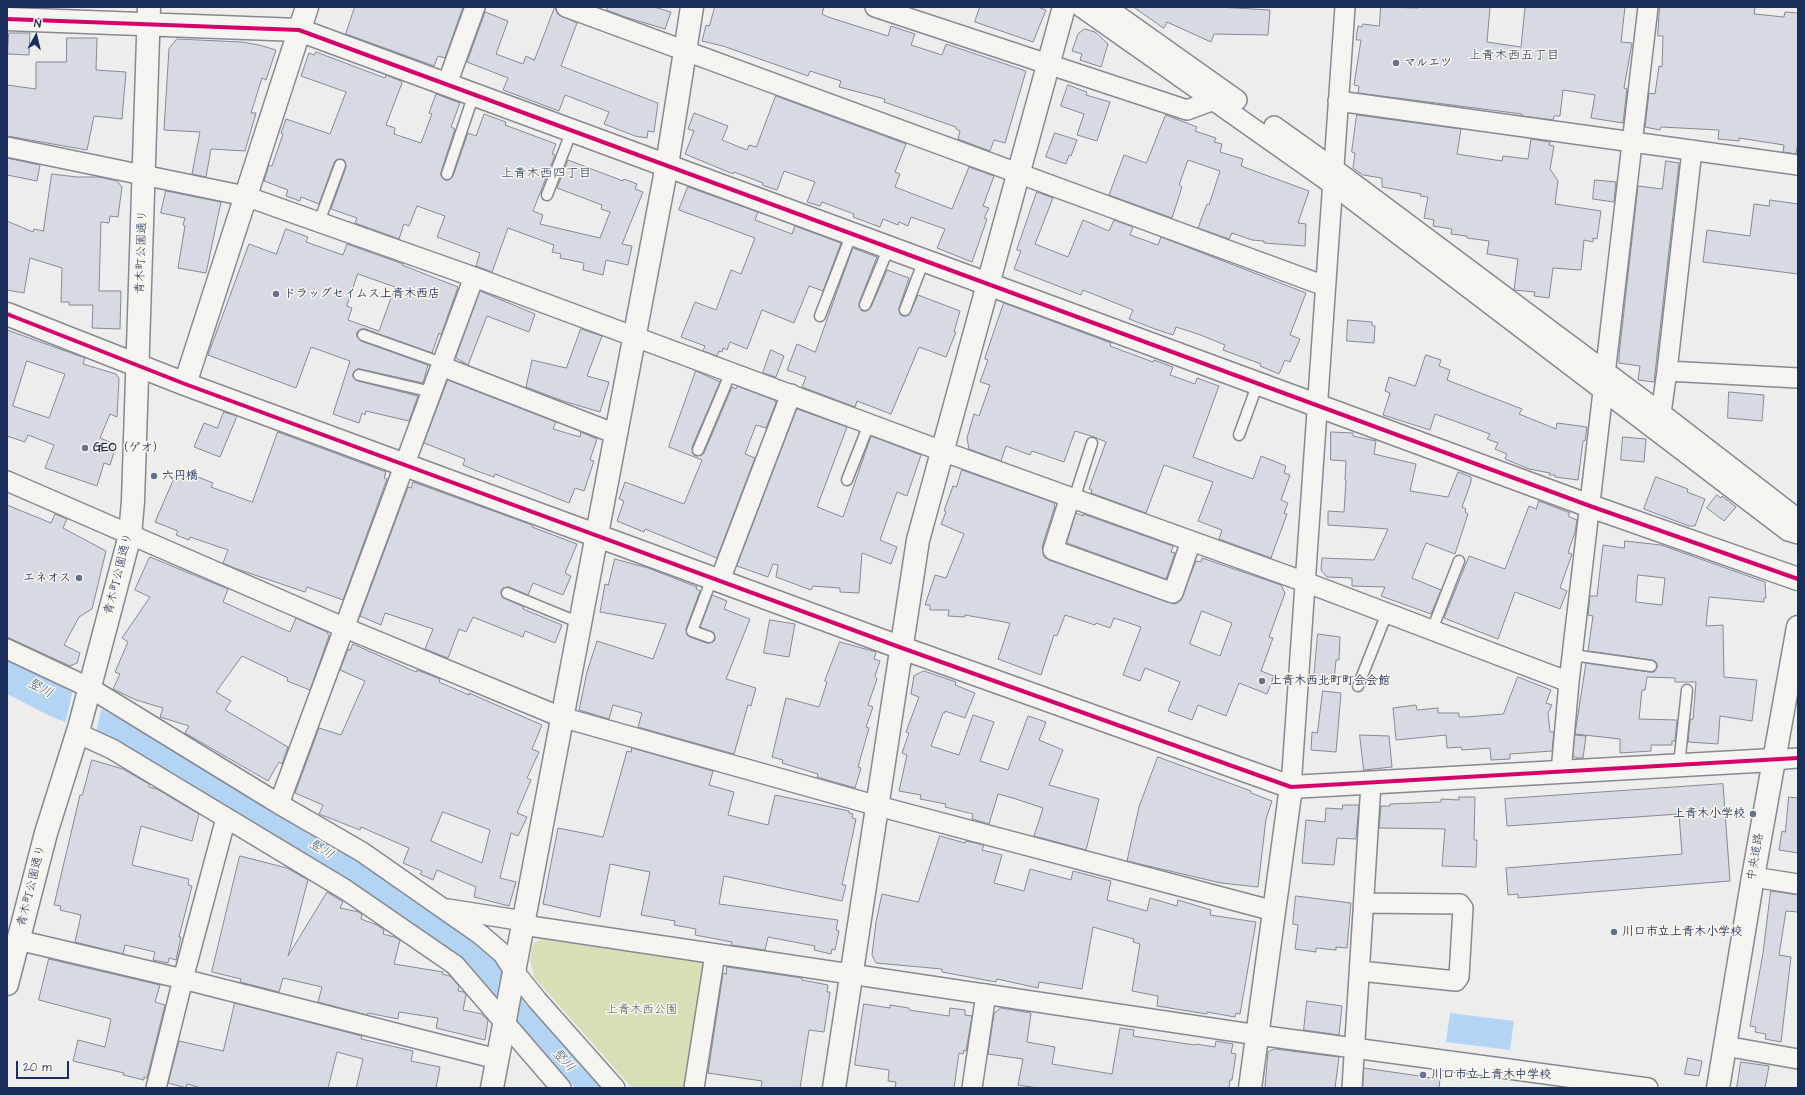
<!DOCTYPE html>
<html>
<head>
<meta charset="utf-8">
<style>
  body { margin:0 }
  #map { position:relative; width:1805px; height:1095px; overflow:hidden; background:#ededed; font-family:"Architects Daughter",sans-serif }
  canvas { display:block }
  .frame { position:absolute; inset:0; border:8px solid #1b2f5e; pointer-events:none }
  .north { position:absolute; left:16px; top:16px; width:40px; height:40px; -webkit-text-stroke:3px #fbf7ec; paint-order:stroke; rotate:8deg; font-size:11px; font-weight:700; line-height:16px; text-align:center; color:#1b2f5e }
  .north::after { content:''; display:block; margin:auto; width:14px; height:18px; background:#1b2f5e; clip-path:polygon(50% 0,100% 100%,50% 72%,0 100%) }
  .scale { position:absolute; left:16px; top:1061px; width:53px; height:18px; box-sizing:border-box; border:2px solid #1b2f5e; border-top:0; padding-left:5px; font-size:12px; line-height:14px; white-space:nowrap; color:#1b2f5e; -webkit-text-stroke:3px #fbf7ec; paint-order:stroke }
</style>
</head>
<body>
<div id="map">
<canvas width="1805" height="1095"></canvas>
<div class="frame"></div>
<div class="north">N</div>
<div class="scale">20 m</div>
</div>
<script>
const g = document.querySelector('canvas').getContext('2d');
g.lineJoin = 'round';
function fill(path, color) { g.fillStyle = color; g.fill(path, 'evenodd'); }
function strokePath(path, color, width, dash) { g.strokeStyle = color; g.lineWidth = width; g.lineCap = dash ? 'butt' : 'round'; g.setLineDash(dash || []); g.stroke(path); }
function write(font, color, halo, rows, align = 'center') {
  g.font = font + ' "Architects Daughter","Klee One",sans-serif'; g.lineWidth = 3; g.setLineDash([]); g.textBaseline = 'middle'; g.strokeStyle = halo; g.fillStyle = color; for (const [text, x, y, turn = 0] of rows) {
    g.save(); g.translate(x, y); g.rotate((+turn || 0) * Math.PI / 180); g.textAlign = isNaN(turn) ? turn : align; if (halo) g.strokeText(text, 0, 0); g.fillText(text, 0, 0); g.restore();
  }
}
const green = new Path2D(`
  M546 936 699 960 706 970 690 1088H632L534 977 530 960 533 944Z`);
const water = new Path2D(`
  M7 658 55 682 355 854 477 937 610 1088H575L459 955 355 886 105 738 50 716 7 694Z
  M1450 1013 1514 1021 1510 1050 1446 1042Z`);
const pier = new Path2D(`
  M73 690 102 706 95 736 65 724Z`);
const building = new Path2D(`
  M355 7H463L445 58 438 56 434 66 346 34Z
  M555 7 558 14 577 23 561 66 658 103 654 132 648 131 647 138 635 136 604 124 609 112 565 95 559 111 503 90 508 78 467 62 485 12 508 21 496 54 523 64 526 56 534 60Z
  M608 7H654L671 12 665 29 625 17 607 10Z
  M715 7H824L822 14 828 17 888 36 891 26 915 34 911 45 942 55 946 44 1026 71 1005 143 994 140 990 151 958 139 960 131 956 129V127L884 102 885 99 839 87 841 81 810 71 808 76 723 46 702 41 706 25 709 26Z
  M980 7H1038L1046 10 1033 42 975 22Z
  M1134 7H1218L1270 10 1268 35 1214 34 1211 42 1167 22 1164 28Z
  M1381 7 1418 8V7H1490L1487 42 1521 47 1525 7H1625L1621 42 1632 43 1624 88 1627 89 1623 123 1591 118 1595 95 1563 90 1560 116H1554L1553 120 1522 116V114L1358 93 1359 86 1354 85 1361 40H1356L1358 26 1362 27 1363 24 1379 26Z
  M1660 7H1755L1754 14 1784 17 1785 12 1798 13V142L1796 154 1783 152 1784 145 1739 138V141L1718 139 1719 130 1661 127 1660 130 1645 127 1649 93 1655 94 1659 66 1662 67 1663 36H1658Z
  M1085 29 1095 32 1108 44 1101 67 1080 60 1082 54 1072 51 1078 34Z
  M9 33H30L29 55 8 54Z
  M67 38H97L96 70 126 72 122 119 94 116 87 150 7 136V85L36 89V62H66Z
  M177 39 242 42 259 45 276 50 266 80 262 78 251 113H256L245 151 211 149 206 177 192 174 200 132 164 130 169 49Z
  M316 52 385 78 386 75 401 81 402 83 386 125 395 128 394 134 421 143 432 114 429 113 436 94 460 103 451 127 455 129 441 172V176L445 180H449L453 176 468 133 476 136 484 114 506 122 505 125 556 144 552 154 555 155 533 211 543 215 540 224 600 238 610 212 601 209 602 205 557 188 568 160 623 181 624 179 637 184 635 189 643 192 622 244 632 246 628 265 606 260 603 275 583 270 584 263 560 258 561 254 552 252 554 245 508 228 492 272 476 266 480 253 437 237 445 216 417 206 409 226 404 224 399 239 355 223 357 218 331 209 346 167 345 161 342 159 336 160 334 163 319 204 301 197 300 201 286 196 288 190 264 181 269 165 272 166 283 134 281 133 286 119 330 134 346 92 301 76 309 53 314 55Z
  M1068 85 1087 92 1086 95 1110 102 1097 141 1077 135 1084 114 1061 106Z
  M776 96 906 144 895 172 900 174 895 187 952 209 969 167 994 176 983 206 989 208 984 218 987 219 972 262 937 248 945 229 911 217 908 226 899 222 898 225 883 219 880 227 853 217 854 214 822 202 820 206 807 202 815 182 784 171 777 190 762 185 763 183 734 172 733 174 685 154 694 131 688 129 694 113 728 126 722 140 747 150 749 145 756 147Z
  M1166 115 1197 127 1195 131 1216 138 1214 142 1222 144 1220 152 1243 159 1241 166 1309 191 1298 223 1306 224 1305 246 1264 243V241L1252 240 1232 233 1229 239 1198 228 1207 204 1209 205 1220 171 1188 160 1179 185 1182 187 1172 218 1109 195 1124 155 1146 163Z
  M1357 115 1461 129 1457 154 1502 161 1503 156 1528 159 1531 139 1550 142 1549 145 1554 146 1550 169 1558 181 1555 204 1601 211 1597 239 1593 238V242L1584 240 1581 270 1553 268 1549 298 1534 296 1535 292 1514 290 1518 259 1487 254 1489 241 1467 238V236L1451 234 1452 229 1433 226 1434 220 1424 218 1428 197 1420 196 1421 194 1382 187V178L1363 175 1353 168 1355 153 1352 152Z
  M1055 133 1077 140 1071 156 1069 155 1066 164 1046 157Z
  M7 158 40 165 37 181 7 175Z
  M1666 161 1679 163 1654 382 1638 380 1640 366 1619 363V355L1638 186 1662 189Z
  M52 174 77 177H99L117 181 122 187 118 217 110 216 109 223 101 222 99 291H121L120 329 92 328 93 305H69V302H61L62 268 30 258 24 293 7 290V221L33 232 34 229 43 231Z
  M1595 180 1616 182 1614 202 1593 199Z
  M688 187 758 212 755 220 792 234 795 226 841 243 823 291 809 286 794 323 762 310 747 349 730 342 727 350 723 348 722 352 719 351 717 356 703 351 705 346 681 337 695 302 716 310 731 270 741 274 755 238 679 210Z
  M166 191 221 202 206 273 178 268 185 226 183 225 185 218 161 213Z
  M1037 192 1053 198 1035 244 1068 257 1083 220 1109 231 1114 220 1133 227 1130 235 1158 245 1161 237 1306 293 1290 335 1300 339 1290 362 1285 360 1279 374 1260 366 1261 364 1223 350 1225 345 1198 334 1176 327 1173 335 1155 329 1129 319 1133 310 1083 290 1081 295 1014 269 1021 251 1017 250Z
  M1770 200 1798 204V274L1703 262 1707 230 1750 236 1754 204 1769 206Z
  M286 229 308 237 306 242 343 255 347 244 403 264 402 265 458 287 441 335 439 333 432 353 365 329H361L357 332V337L361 341 428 365 423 383 360 369H357L353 373V377L358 381 418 396 409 421 366 411 365 415 362 413 359 423 333 414 350 361 311 347 296 388 208 355 249 244 276 254ZM358 274 395 287 379 331 348 320 352 308 347 306Z
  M853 248 877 257 859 303V306L862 311H866L871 307 887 270 909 278 899 308 900 314 902 316 909 315 918 295 960 311 954 332H956L946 357 919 347 891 414 857 401 855 407 802 387 806 377 787 370 797 344 815 352Z
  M480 291 535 314 529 332 487 316 468 365 456 358Z
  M1004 303 1111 343 1110 346 1153 362 1154 360 1173 367 1170 375 1195 384 1197 378 1219 386 1193 457 1253 479 1261 456 1286 466 1284 473 1290 475 1281 500 1288 503 1284 513 1287 514 1271 558 1219 539 1222 530 1198 521 1213 482 1207 480 1164 465 1146 513 1091 493 1092 490 1089 489 1106 442 1094 437 1075 431 1064 462 1032 451 1030 455 1006 446 1001 461 969 449 967 438 974 414 979 416 990 385 980 382 988 360 985 359Z
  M1348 320 1372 322V325L1375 326 1374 343 1347 341Z
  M581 329 602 336 587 376 609 382 600 412 563 401 526 387 532 360 566 368Z
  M7 330 85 358 83 364 116 374 119 378 117 417 110 414 100 438 112 443 110 447 115 449 110 465 104 463 97 486 45 468 54 445 28 435 25 442 7 436ZM27 361 65 374 49 418 13 406Z
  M771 350 784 356 776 377 763 373Z
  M1426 355 1441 360 1439 366 1450 370 1447 380 1522 409 1519 414 1556 429 1557 423 1587 427 1585 441H1583L1578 480 1555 477V475H1549L1550 473 1529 469 1505 459 1507 454 1495 449 1498 443 1487 439 1490 434 1435 414 1430 430 1383 415 1390 393 1385 391 1389 377 1415 386Z
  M696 371 720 382 692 447 693 454 696 456 702 455 704 453 732 387 736 389 737 386 774 400 776 403 766 428 756 425 745 454 755 458 717 558 645 529 644 532 617 521 624 501 619 499 625 482 684 504 702 460 669 447Z
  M448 380 556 422 553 429 580 437 581 432 597 439 590 460 594 461 584 491 575 488 569 503 495 474 494 477 477 471 463 465 465 459 424 443Z
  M1729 392 1764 395 1762 421 1728 418Z
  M797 409 847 427 817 507 843 517 871 436 921 455 907 496 897 492 880 540 897 547 891 564 862 553 859 593 840 592V588L813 586 811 590 776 577 778 565 773 564 768 577 737 566Z
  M224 412 237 416 220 457 194 447 204 423 217 428Z
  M278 432 386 472 384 478 387 479 343 600 307 587 305 592 237 569 223 563 228 550 190 537 189 540 176 535 178 531 155 522 178 469 213 483 211 487 252 502Z
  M1331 432 1353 433V436L1376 441 1374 454 1416 464 1410 491 1448 497 1458 472 1471 477V482L1462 507 1466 509 1465 512 1468 514 1455 554 1426 543 1412 578 1441 590 1431 614 1381 596 1385 587 1352 586V578L1327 577 1321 570 1322 558 1374 560 1388 529 1328 525V511L1344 512 1346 480H1345L1346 461 1331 460Z
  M1623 437 1646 439 1644 462 1621 460Z
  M962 470 1055 503 1054 506H1055L1042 547 1044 557 1049 560 1170 603 1175 604 1180 601 1196 561 1201 562 1202 558 1281 585 1285 593 1269 637 1273 638 1261 671 1274 676 1267 694 1239 683 1226 716 1198 705 1192 720 1168 711 1180 682 1145 668 1140 681 1123 675 1141 627 1114 618 1110 628 1096 623 1095 625 1065 615 1057 636 1054 635 1041 675 998 659 1010 623 965 615V617L948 616 949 610H930V605H925L935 575 946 578 964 534 941 524 946 512 944 511 953 486 956 487ZM1202 611 1232 623 1220 656 1190 644Z
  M1656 477 1688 489 1687 492 1705 499 1695 526H1689L1644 509Z
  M413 482 532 525V527L577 544 565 573 571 576 563 595 533 583 528 595 509 587 503 588 501 591 502 597 524 607 523 609 562 625 555 643 525 631 523 637 473 617 466 632 459 629 448 658 425 649 433 629 385 613 381 625 360 616 408 487 411 488Z
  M1717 495 1721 498 1722 496 1736 507 1724 521 1707 508Z
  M1539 501 1570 513 1568 516 1577 520 1575 532 1568 553 1572 554 1560 588 1567 591 1560 609 1515 592 1498 639 1444 618 1469 556 1505 569 1529 506 1536 509Z
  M7 505 51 523 55 514 67 519 63 528 106 551 92 609 79 617 64 645 80 653 77 663 70 666 7 637Z
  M1076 513 1083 516V514L1173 546 1171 552 1175 553 1166 579 1067 543Z
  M1625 541 1661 545 1765 582 1766 598H1764V602L1709 597 1706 626 1723 625 1724 677 1757 680 1752 721 1720 716 1718 744 1688 742 1690 720 1693 719 1696 682H1675V678L1647 677 1645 690H1642L1639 719 1677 720 1675 741H1672V745H1651V751L1620 753V739L1575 734 1586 663 1650 672H1654L1657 667V663L1652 660 1588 651 1593 616 1588 615 1590 596H1597L1603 545 1624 548ZM1638 575 1665 578 1662 605 1636 602Z
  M150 557 228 589 223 602 290 632 296 618 327 632 329 636 310 690 287 681 288 678 242 656 216 692 231 701 225 710 288 747 282 764 279 762 268 781 185 733 189 726 160 717 163 708 136 700 113 689 120 674 115 672 128 642 122 638 150 597 135 590Z
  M615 559 648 568 697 587 696 589 700 591 686 629 687 635 690 637 707 643 713 642 715 640 714 633 700 627 712 595 727 601 724 609 750 619 726 679 756 688 751 706 748 705 734 754 638 727 642 713 613 705 609 719 579 710 587 672 597 641 653 659 666 624 600 612 605 584 608 585Z
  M770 620 795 624 789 657 764 653Z
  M1318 634 1340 637 1339 660H1336L1334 680 1314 678Z
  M840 642 876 652 874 659 880 661 875 676 877 679 868 705 873 707 866 727 869 728 858 767 861 768 855 788 817 777 818 774 782 763 783 760 772 757 786 698 819 707 827 682 825 681Z
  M353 644 416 672 417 670 440 679 439 682 469 695V693L542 725 532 749 539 752 527 778 531 780 517 813 527 817 518 836 511 833 500 878 516 882 509 906 474 897 476 887 437 870 433 880 420 874 422 871 403 863 409 848 361 827 360 830 319 814 323 805 295 793 319 728 341 735 365 681 340 670 348 649 350 650ZM443 812 490 830 482 863 431 841Z
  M924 671 956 682 955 685 975 693 965 718 945 711V713H943L931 746 959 755 973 715 994 722 980 761 1008 770 1028 716 1046 722 1039 740 1063 750 1049 785 1099 799 1086 850 1034 836 1043 808 1013 798 998 794 989 824 972 819 973 814 945 807 946 804 920 799 921 795 899 791 907 755 902 753 909 733 906 732 919 697 911 694 914 676Z
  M1518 677 1551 690 1546 703 1552 705 1548 713 1550 732H1554L1552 751 1510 754V759L1491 760 1490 748 1462 750 1461 747 1447 748 1446 735 1396 740 1393 708 1416 705 1417 710 1438 708V713H1459V717H1466L1503 714Z
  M1323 691 1341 693 1336 752 1311 750 1312 732 1317 733Z
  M1360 735 1389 736 1392 767 1364 770Z
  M1575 735 1586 736 1583 758H1577L1573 756Z
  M632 748 713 771 709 785 734 792 728 815 768 825 775 795 849 811V813L853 814 852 818 856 819 842 885H846L842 901 724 876 719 904 838 920 836 930 839 931 835 950 832 949 831 954 814 950 815 946 768 937 765 950 731 945 732 942 695 935 696 929 674 925 675 921 641 915 650 872 610 864 600 917 543 904 558 828 603 837 627 751 631 752Z
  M1158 757 1251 791V793L1272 801 1266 819 1258 887 1221 883 1127 861 1139 807Z
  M92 760 123 769 149 784V787L157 789 199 814 192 841 141 826 132 865 189 879 188 885 192 886 179 937H181L176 960 169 958 168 963 153 960 155 952 125 945 123 954 75 942 81 915 60 910 61 906 54 905 80 795H82Z
  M1723 784 1730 881 1518 898V894L1508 895 1506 868 1682 854 1679 814 1507 826 1505 799Z
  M1459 797H1475L1474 840H1477L1476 867 1442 866 1445 829 1379 828 1381 806H1390V804L1441 802V799L1459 800Z
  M1789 797 1798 798V853L1779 850 1782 831 1785 832Z
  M1343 805H1359L1356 839 1337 838 1334 865 1302 863 1306 820 1325 822 1326 808 1342 809Z
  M940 836 965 843 966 841 984 845 982 850 1002 855 994 883 1024 891 1030 869 1071 880 1073 871 1111 881 1107 900 1147 911 1150 898 1177 906 1178 900 1211 910 1210 915 1256 922 1240 1014 1236 1013 1235 1017 1207 1012V1014L1157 1006 1158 996 1132 991 1140 944 1133 942 1134 939 1093 927 1082 989 1039 982 1038 988 997 979 996 982 942 972V969L876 963 872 955 876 922 882 894 918 902Z
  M240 856 287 868 308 880 288 956 327 892 343 902 340 908 359 912 362 915 361 919 377 925 384 930 383 934 394 937 400 940 394 964 443 972 442 974 450 976 459 986 458 991 464 992 466 995 463 1010 482 1014 483 1016 488 1020 485 1040 436 1028 438 1018 399 1012 398 1019 368 1013 367 1015 318 1002 322 987 283 978 279 992 240 982 241 979 212 972Z
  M1771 891 1798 895V912L1786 911 1779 955 1791 957 1781 1042 1765 1039 1766 1034 1755 1032 1756 1027 1750 1026 1763 953Z
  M1296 896 1351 903 1347 948 1336 947V950L1316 948V952L1295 949 1298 925 1293 924Z
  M49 959 160 985 155 1002 165 1005 147 1078 144 1077V1080L123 1075 124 1073 73 1061 78 1040 105 1047 111 1019 39 1000Z
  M727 967 802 978V980L828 985 827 992H830L824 1032 809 1030 800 1088H761L762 1081 708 1073 723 973 726 974Z
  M1307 1001 1342 1006 1339 1035 1304 1030Z
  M235 1003 362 1036 361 1039 413 1051 411 1061 440 1067 436 1088H356L363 1059 337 1052 328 1088H201L187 1084 186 1088 168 1083 179 1041 223 1051Z
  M864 1004 890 1008V1005L909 1008V1010L949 1016 950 1008 965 1010V1015L972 1016 966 1051 964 1050 963 1054 959 1053 954 1088H895L896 1082 888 1081 889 1070 855 1065Z
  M1001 1008 1031 1013 1027 1042 1055 1047 1052 1064 1112 1074 1120 1028 1134 1030 1133 1036 1195 1045 1196 1044 1215 1047 1216 1041 1233 1044 1231 1053 1236 1054 1232 1080H1230L1229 1088H1038L1018 1085 1023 1059 988 1054 994 1014Z
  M1275 1049 1339 1057 1335 1088H1266L1265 1086 1268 1052Z
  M1688 1058 1702 1061 1699 1076 1685 1074Z
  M1741 1062 1769 1066 1765 1088H1737Z
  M1364 1068 1440 1079 1439 1088H1363Z`);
const service = new Path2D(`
  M447 174 474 94
  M547 195 572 130
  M319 222 340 165
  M865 305 889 247
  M905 310 924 260
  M820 316 852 233
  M363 335 442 363
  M359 375 432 392
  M1239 435 1258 383
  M698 450 731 372
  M847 480 869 424
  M1074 499 1092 443
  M507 593 580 623
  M1432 630 1459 561
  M709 637 692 631 712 578
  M1572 655 1651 666
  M1358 686 1387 613
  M1679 765 1687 690`);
const minor = new Path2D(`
  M566 7 1325 286
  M875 7 1187 110 1222 97
  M1081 7 1332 184 1788 531 1798 534
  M1106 7 1237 100
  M447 84 475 7
  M1338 101 1798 165
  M1274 126 1333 168 1661 413 1798 519
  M7 147 245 196 474 277 942 451 1305 582 1569 682
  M441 366 616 434
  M1667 371 1798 378
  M1655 420 1661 413 1667 371 1692 150
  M7 481 343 627 561 717 878 806 1274 911
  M1070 497 1053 550 1173 593 1191 541
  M720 580 791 394
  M7 649 90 688 279 804 362 852 481 935 503 954 513 970 537 1000 615 1088
  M77 733 112 749 346 890 455 965 561 1088
  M1773 760 1798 758
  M1561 772 1569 682 1648 7
  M1291 787 1345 7
  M279 804 474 277
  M1753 877 1798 884
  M448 909 524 921
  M523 925 1258 1035 1648 1088
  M18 940 183 979 497 1059
  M1360 971 1456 981 1459 977 1463 908 1460 904 1364 903
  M1725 1046 1798 1059
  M156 1088 183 979 226 818
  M694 1088 715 954
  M972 1088 986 994
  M1352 1088 1371 783`);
const tertiary = new Path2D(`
  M7 19 299 30 1590 506 1798 579
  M7 314 185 384 902 648 1291 787 1773 760
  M185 384 307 7
  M7 984 46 833 79 728 130 535 133 501 149 7
  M492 1088 667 165 692 7
  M834 1088 918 540 1064 7
  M1250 1088 1291 787`);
const secondary = new Path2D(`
  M1718 1088 1753 877 1798 627`);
const cycleway = new Path2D(`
  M7 19 299 30 1590 506 1798 579
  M7 314 185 384 902 648 1291 787 1798 758`);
const markers = [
  [1396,63,4,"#647290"],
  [276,294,4,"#647290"],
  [85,448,4,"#647290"],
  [154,476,4,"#647290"],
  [79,578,4,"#647290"],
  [1262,681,4,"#647290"],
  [1753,814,4,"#647290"],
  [1614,932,4,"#647290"],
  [1423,1075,4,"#647290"]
];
const poiNames = [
  ["マルエツ",1404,63],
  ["ドラッグセイムス上青木西店",284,294],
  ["GEO（ゲオ）",93,448],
  ["六円橋",162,476],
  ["エネオス",71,578,"right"],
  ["上青木西北町町会会館",1270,681],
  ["上青木小学校",1745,814,"right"],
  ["川口市立上青木小学校",1622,932],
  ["川口市立上青木中学校",1431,1075]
];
const streetNames = [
  ["青木町公園通り",142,252,-88],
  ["青木町公園通り",119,574,-76],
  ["中央道路",1756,857,-80],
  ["青木町公園通り",32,886,-76]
];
const parkNames = [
  ["上青木西公園",642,1010]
];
const neighbourhoodNames = [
  ["上青木西五丁目",1514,56],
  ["上青木西四丁目",546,174]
];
const waterNames = [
  ["竪川",40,689,28],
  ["竪川",321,850,32],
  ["竪川",563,1061,47]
];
fill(green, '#d6dfb5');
fill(water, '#b4d4f4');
fill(pier, '#ededed');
fill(building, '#d7dae3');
strokePath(building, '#868992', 1);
strokePath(service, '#868992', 13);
strokePath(minor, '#868992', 22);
strokePath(tertiary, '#868992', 25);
strokePath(secondary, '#868992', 25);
strokePath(service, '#f5f4f0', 10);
strokePath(minor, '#f5f4f0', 19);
strokePath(tertiary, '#f5f4f0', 22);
strokePath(secondary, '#f5f4f0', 22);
strokePath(cycleway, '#d6006c', 4);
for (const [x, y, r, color] of markers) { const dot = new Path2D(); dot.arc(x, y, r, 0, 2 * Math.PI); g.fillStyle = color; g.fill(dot); strokePath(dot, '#fbf7ec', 1.5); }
write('bold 12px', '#1b2f5e', '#fbf7ec', poiNames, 'left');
write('12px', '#1b2f5e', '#fbf7ec', streetNames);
write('12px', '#455868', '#fbf7ec', parkNames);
write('13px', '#1b2f5e', '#fbf7ec', neighbourhoodNames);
write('italic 13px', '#3b5684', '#fbf7ec', waterNames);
</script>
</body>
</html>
